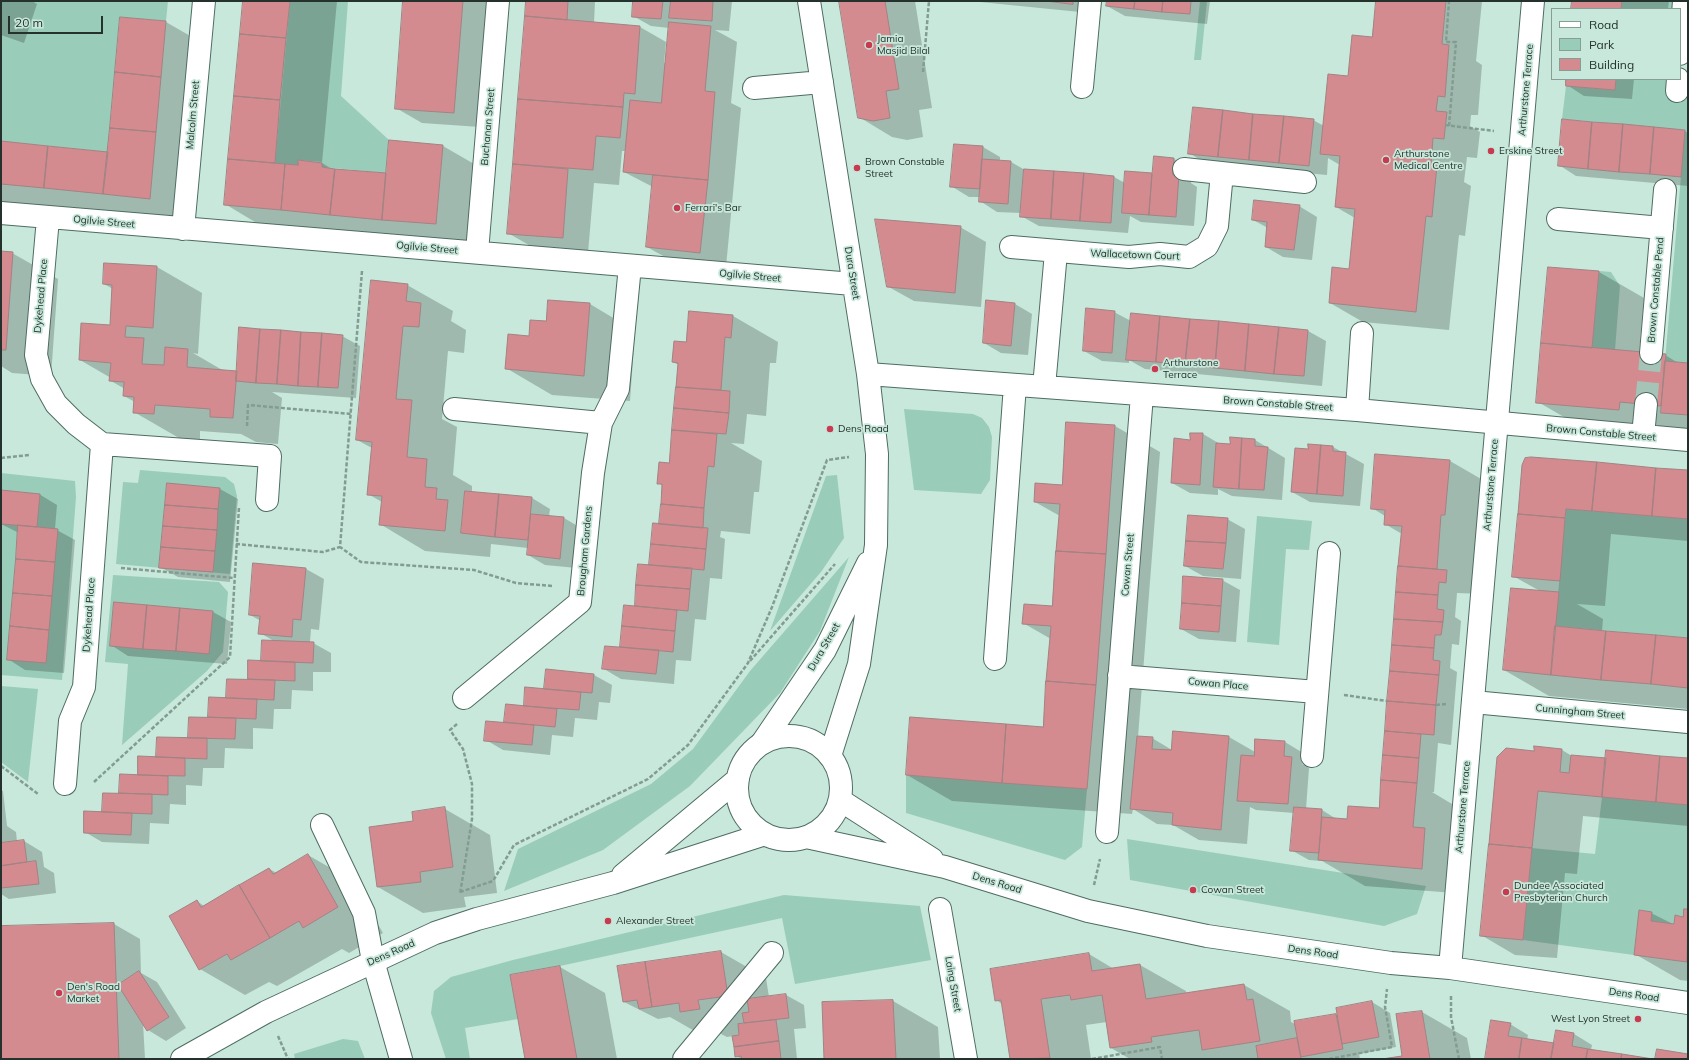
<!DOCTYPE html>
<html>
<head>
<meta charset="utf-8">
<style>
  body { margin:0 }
  #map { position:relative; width:1689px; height:1060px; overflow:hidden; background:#c7e8db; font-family:Mulish,sans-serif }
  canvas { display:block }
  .frame { position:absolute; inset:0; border:2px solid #24312c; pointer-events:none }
  .legend { position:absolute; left:1551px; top:8px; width:130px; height:72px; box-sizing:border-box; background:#c7e8db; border:1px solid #869f95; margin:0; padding:5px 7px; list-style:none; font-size:12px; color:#24312c }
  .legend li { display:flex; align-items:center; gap:8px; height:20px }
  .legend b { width:20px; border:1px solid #869f95 }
  .scale { position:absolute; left:8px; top:16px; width:95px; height:18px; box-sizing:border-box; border:2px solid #24312c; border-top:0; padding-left:5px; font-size:12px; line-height:14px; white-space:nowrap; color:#24312c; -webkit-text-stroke:3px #c7e8db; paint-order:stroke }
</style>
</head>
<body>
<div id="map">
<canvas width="1689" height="1060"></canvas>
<div class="frame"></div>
<ul class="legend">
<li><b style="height:5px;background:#fff"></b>Road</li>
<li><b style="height:11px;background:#9accba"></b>Park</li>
<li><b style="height:11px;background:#d38b8f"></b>Building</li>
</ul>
<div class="scale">20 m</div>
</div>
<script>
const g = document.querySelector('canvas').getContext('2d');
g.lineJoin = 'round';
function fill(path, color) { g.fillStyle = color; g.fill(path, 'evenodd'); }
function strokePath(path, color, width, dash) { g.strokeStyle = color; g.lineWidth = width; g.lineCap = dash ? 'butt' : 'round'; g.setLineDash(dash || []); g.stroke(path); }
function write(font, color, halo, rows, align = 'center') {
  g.font = font + ' Mulish,sans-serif'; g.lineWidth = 3.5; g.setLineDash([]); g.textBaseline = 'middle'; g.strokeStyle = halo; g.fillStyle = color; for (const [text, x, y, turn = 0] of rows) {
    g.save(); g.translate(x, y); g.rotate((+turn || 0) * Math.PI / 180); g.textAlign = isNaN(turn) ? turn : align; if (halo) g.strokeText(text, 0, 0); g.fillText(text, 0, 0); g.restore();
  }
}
const green = new Path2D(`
  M1 1H168L166 21 120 17 108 152 1 141Z
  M290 1H348L341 96 389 140 386 173 322 167V162L298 160V165L275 163Z
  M1200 1H1207L1201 60H1194Z
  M1622 1H1676L1675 9H1621Z
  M1616 79H1670L1669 94 1687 95 1688 90V363L1665 361 1685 130 1562 119 1566 86 1615 90Z
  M1599 271 1611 272 1620 286 1615 350 1592 348Z
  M904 409 973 414 982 418 989 427 992 437 990 480 981 494 914 490Z
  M140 470 225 477 234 484 237 496 230 574 116 564 123 482 138 483Z
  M1 473 75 481 76 497 62 680 1 675Z
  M837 475 844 538 821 572 770 631 826 476Z
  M1566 509 1688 519V638L1555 626Z
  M1257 516 1312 521 1309 550 1286 549 1279 645 1247 642Z
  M849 557 820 631 780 693 690 786 603 850 504 891 518 849 651 784 693 749 750 671Z
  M113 575 219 582 228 592 223 652 207 671 122 745 128 664 105 662Z
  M1 686 38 689 28 782 1 762Z
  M906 775 1087 789 1082 847 1065 860 906 813Z
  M1602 797 1688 805V909H1684L1683 917 1675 915 1674 924 1651 921 1640 910 1634 955 1523 940 1532 848 1595 854Z
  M1127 839 1426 886 1417 914 1384 926 1130 880Z
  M784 895 920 906 931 960 795 984 782 918 560 966 510 975 518 1019 465 1028 470 1059H446L431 1013 434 991 451 977 513 960Z
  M343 1039 358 1041 365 1059H295L294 1054Z`);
const shadow = new Path2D(`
  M1 1H32L37 4 24 43 1 35Z
  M244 1H337L322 163 332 169 387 174 390 141 443 146 488 172 481 250 270 231 225 204Z
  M404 1H490L480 127 422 123 396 108Z
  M527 1H595L594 23 640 27 666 42 664 63H666L669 28 651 26 633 16 634 1H732L729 31 715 30 737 42 731 103 741 108 726 267 674 262 647 247 653 187 624 172 626 151H622L619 185 594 183 588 253 534 248 508 233Z
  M840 1H915L932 108 919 110 923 137 907 140 892 137 859 117Z
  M970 1H1091L1090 13Z
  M1108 1H1210L1207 24 1125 16 1107 6Z
  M1377 1H1482L1476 61 1482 65 1478 115H1471L1470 126 1480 132 1477 158 1467 157 1464 182 1471 186 1465 236 1459 235 1449 330 1363 322 1330 303 1350 270 1355 218 1336 207 1340 165 1328 158 1327 175 1207 164 1189 153 1313 120 1324 126 1349 77 1373 38Z
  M1573 1H1669L1668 9H1573Z
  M121 18 166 22 211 48 195 224 1 205V142L108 153Z
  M1567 79H1634L1632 99 1584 96 1567 85Z
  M1685 131 1688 133V186L1576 176 1559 165Z
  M983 147 1000 157V162H1011L1025 170 1114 177 1125 183 1126 173 1153 174 1155 157 1174 159 1192 169 1191 183 1197 187 1194 226 1141 222 1130 216 1128 233 1039 226 1021 216V213L997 212 980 201V197H969L951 186Z
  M1299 206 1317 217 1312 260 1283 257 1266 247 1268 228 1253 220Z
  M960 227 986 242 981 307 914 301 887 286Z
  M1 252 12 253 58 279 51 376 12 373 1 366Z
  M105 264 157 267 202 293 198 354 193 353 224 371 237 372 342 336 360 346 356 398 272 392 282 398 278 444 256 442 241 434 200 431V440L179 438 134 412 135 402 124 396 125 389 111 381V378L80 360 110 326 113 289 104 284Z
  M1599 272 1644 298 1639 353 1665 355 1680 364H1688V429L1583 428 1538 402Z
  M407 285 453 311 451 321 466 330 464 353 448 351 442 419 457 427 453 475 472 486V492L532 498 550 509 549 516 564 518 581 528 577 568 545 565 528 555V548L491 544 490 557 425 551 380 524 382 502 368 494 372 448 357 440Z
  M549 301 590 304 635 331 630 401 552 395 506 368 530 337 547 322Z
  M1015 304 1032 314 1028 355 1001 353 984 343Z
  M1114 312 1131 321 1132 314 1308 331 1326 341 1322 386 1145 369 1129 360V363L1102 361 1084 351Z
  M733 316 778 342 776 363H770L766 416 747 414 744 444 731 443 762 461 759 492H754L750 534 721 531 720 537 725 539 722 579 710 578 706 620 695 619 691 661 676 660 674 684 621 679 604 669 621 648 625 606 635 607 639 565 650 566 660 525 663 486 658 483 670 464 679 365 673 362 687 343Z
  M1067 423 1115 426 1160 452 1138 737 1152 738 1172 750 1229 737 1255 752 1285 742 1303 753 1302 764 1309 768 1306 809 1322 810 1338 820H1348L1380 809 1402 534 1385 524V516L1372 508 1450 461 1495 487 1482 594 1457 593 1455 617 1461 621 1459 645 1452 644 1450 668 1457 672 1451 745 1438 743 1434 792H1432L1462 810 1470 855 1467 894 1365 886 1322 861 1309 860 1291 850 1294 813 1256 810 1250 807 1247 844 1199 840 1173 825 1157 824 1133 809 1132 814 952 801 907 775 1044 728 1051 639 1023 623 1053 607 1060 516 1035 502 1062 486Z
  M1191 434H1203L1220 444 1230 445 1231 438 1255 440 1285 458 1282 500 1232 496 1218 489V495L1190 493 1172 483 1191 441Z
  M1309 445 1333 447 1364 464 1360 506 1310 502 1292 492 1309 451Z
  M1523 465 1688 471V541L1611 534 1605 606 1577 604 1603 619 1602 631 1688 639V709L1549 696 1504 670 1540 591 1513 576Z
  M220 489 238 499 230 582 178 577 160 567Z
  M1 491 39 494 57 505 55 529 75 540 64 673 25 670 8 659 19 533 1 524Z
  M1227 519 1245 529 1241 579 1203 576 1185 566Z
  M254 564 306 569 324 579 319 630 311 629 310 642 313 643 331 653V672H313V691L292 690 291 709H274L273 729 253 728V749L225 748 224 768H203L202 786 186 785V805L170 804 169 824 150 823 149 844 102 842 85 832 120 794 121 775 138 776 157 758 189 739 209 718 210 698 227 699 249 681V662H262L274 641 260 633 261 621 250 615Z
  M1222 580 1240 590 1236 642 1199 639 1181 629Z
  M213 612 231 622 227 664 128 656 111 645Z
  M547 670 594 675 612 685 610 703 599 702 597 720 575 718 573 737 552 735 550 755 503 750 486 740 505 724 507 705 525 707 545 690Z
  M1562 750 1572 756 1606 759H1688V826L1583 816 1577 874 1565 873 1557 958 1515 955 1481 935 1535 752Z
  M1 790 3 791 7 826 16 832 17 842 24 841 42 852 44 867 54 873 56 893 9 899 1 894Z
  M445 809 490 835 497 893 464 897 466 907 423 913 378 887 414 822Z
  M308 855 353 881 383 933 349 953 342 949 277 986 269 982 245 995 200 969 197 901 204 906 269 869 277 873Z
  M1685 910H1688V981L1680 980 1635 954 1651 913 1675 925 1684 918Z
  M114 924 140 939 141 973 157 982 186 1028 166 1041 148 1030 143 1023 145 1059H1V927Z
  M721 952 766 978 769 997 786 995 804 1005 806 1028 794 1029 797 1059H741L736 1056 733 1036 727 1037 715 1031 698 1033 670 1017 658 1019 624 1002Z
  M1089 954 1114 969 1140 965 1186 991V994L1244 985 1290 1011 1291 1022 1295 1024V1022L1337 1014 1372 1002 1390 1013 1396 1047 1359 1054 1360 1059H1130L1111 1048 1107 1022 1086 1025 1091 1059H1011L1002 1004 996 1000Z
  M560 967 605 993 617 1059H526Z
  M893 1001 938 1027 940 1059H825L823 1003Z
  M1422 1012 1467 1038 1471 1059H1388L1403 1057Z
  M1510 1024 1528 1035 1527 1040 1555 1044 1574 1034 1592 1045 1591 1050 1647 1059H1486Z`);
const building = new Path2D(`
  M243 1H290L286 38 240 34Z
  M403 1H463L454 113 395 109Z
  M526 1H568L567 20 525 16Z
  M633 1H663L661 19 632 17Z
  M671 1H713L712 21 669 18Z
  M839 1H885L899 89 886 91 890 118 873 121 858 118Z
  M1046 1H1073V4Z
  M1107 1H1135L1134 9 1106 6Z
  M1135 1H1163L1162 12 1134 9Z
  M1163 1H1191L1190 14 1162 12Z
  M1376 1H1446L1442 44 1449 45 1445 97 1438 96 1436 111 1447 112 1444 139 1433 138 1431 165H1437L1432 217 1426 216 1416 312 1329 303 1332 267 1349 269 1355 209 1335 207 1340 156 1320 154 1328 74 1348 76 1352 35 1372 37Z
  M1572 1H1622L1621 9H1571Z
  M525 16 640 26 635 94 624 93 623 107 518 99Z
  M120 17 166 21 161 77 115 72Z
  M669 22 711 26 705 91 715 92 708 180 623 172 630 100 661 103Z
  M240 34 286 38 280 100 234 96Z
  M115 72 161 77 156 132 110 128Z
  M1566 79H1616L1615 90 1566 86Z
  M234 96 280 100 275 163 228 159Z
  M518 99 623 107 620 138 596 136 593 170 513 164Z
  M1193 107 1223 110 1218 157 1188 154Z
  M1223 110 1253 114 1249 160 1218 157Z
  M1253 114 1284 116 1279 163 1249 160Z
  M1284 116 1314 119 1309 166 1279 163Z
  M1562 119 1592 122 1588 169 1558 166Z
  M1592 122 1623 124 1619 172 1588 169Z
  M1623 124 1654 127 1650 174 1619 172Z
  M1654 127 1685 130 1681 177 1650 174Z
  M110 128 156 132 150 199 103 194Z
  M389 140 443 145 436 224 382 220Z
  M1 141 48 146 44 188 1 184Z
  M954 144 983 146 980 189 950 187Z
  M48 146 108 152 103 194 44 188Z
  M1154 156 1174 158 1173 175H1179L1176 217 1149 215Z
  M228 159 285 164 281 210 224 205Z
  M982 159 1011 161 1008 204 979 202Z
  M298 160 322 163V167L335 169 330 215 281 210 285 164 298 165Z
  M513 164 568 169 563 238 507 234Z
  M335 169 386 173 382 220 330 215Z
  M1024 169 1054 171 1051 219 1020 217Z
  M1054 171 1084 173 1080 221 1051 219Z
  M1125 171 1152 173 1149 215 1122 213Z
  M1084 173 1114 176 1111 223 1080 221Z
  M653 175 708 180 700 253 646 247Z
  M1254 200 1300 205 1294 250 1265 247 1267 222 1252 220Z
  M875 219 961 226 955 293 887 287Z
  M1 251 13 252 6 350H1Z
  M104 263 157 266 153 328 126 326 125 337 144 338 142 364 164 365 165 347 188 349 187 367 237 371 233 418 210 417V409L155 405 154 414 133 413 134 397 123 396 124 382 109 381 111 363 79 360 81 323 110 325 112 285 103 284Z
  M1548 267 1599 271 1592 348 1541 343Z
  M371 280 408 284 406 301 421 303 419 327 403 326 396 399 412 400 407 457 427 459 425 487 437 488 436 499 448 500 445 531 379 525 382 496 367 495 372 442 356 440Z
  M548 300 590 303 584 376 505 369 508 334 529 336 530 320 546 321Z
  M986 300 1015 303 1011 346 983 343Z
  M1086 308 1115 311 1112 353 1083 351Z
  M689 311 733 315 731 338 725 337 721 390 676 387 678 363 672 362 674 341 686 342Z
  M1131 313 1160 316 1156 362 1126 360Z
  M1160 316 1190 319 1185 365 1156 362Z
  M1190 319 1219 321 1215 368 1185 365Z
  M1219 321 1249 324 1245 371 1215 368Z
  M1249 324 1279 327 1274 374 1245 371Z
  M239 327 260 329 256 383 236 381Z
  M1279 327 1308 330 1304 376 1274 374Z
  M260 329 281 330 277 384 256 383Z
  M281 330 301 332 298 386 277 384Z
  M301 332 322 333 318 387 298 386Z
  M322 333 343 335 338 388 318 387Z
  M1541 343 1666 354 1661 406 1620 402 1619 410 1536 403Z
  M1665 361 1688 363V415L1661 413Z
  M676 387 730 391 729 413 674 408Z
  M674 408 729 413 726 434 672 430Z
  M1066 422 1115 425 1106 554 1056 551 1060 504 1034 502 1035 483 1062 485Z
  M672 430 717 434 714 467 708 466 704 508 661 504 662 484H657L659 462 669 463Z
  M1190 433H1203L1200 485 1171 483 1174 438 1190 440Z
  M1230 437 1242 438 1239 489 1213 487 1216 443 1230 444Z
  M1242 438 1255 439V446L1268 447 1264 490 1239 489Z
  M1308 444 1321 445 1317 494 1291 492 1295 448 1308 449Z
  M1321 445 1333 446V451L1346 452 1343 496 1317 494Z
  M1375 454 1450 460 1445 515H1441L1437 569 1398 566 1402 526 1384 525 1385 510 1371 509Z
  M1531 457 1597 462 1592 511 1566 509 1565 518 1518 514 1522 465 1525 458Z
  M1597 462 1656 468 1652 516 1592 511Z
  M1656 468 1688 470V519L1652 516Z
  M167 483 220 488 218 509 165 505Z
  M1 490 40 494 37 527 1 524Z
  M465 491 499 494 495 537 461 533Z
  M499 494 532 497 528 540 495 537Z
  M661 504 704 508 703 528 659 524Z
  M165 505 218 509 217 530 163 526Z
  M531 514 564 517 560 559 527 555Z
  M1518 514 1565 518 1560 581 1512 577Z
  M1188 515 1228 518 1226 543 1186 541Z
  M653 523 708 528 706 549 651 544Z
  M18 525 58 529 55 562 16 559Z
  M163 526 217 530 215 551 161 547Z
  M1186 541 1226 543 1223 569 1184 566Z
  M651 544 706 549 704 570 649 565Z
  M161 547 215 551 213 572 159 568Z
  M1056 551 1106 554 1096 685 1046 681 1051 626 1022 624 1024 604 1052 606Z
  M16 559 55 562 52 596 13 593Z
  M253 563 306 568 301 620 293 619 292 637 258 634 260 616 249 615Z
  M638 564 692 568 690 589 636 585Z
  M1398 566 1447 570 1446 583 1439 582 1438 595 1396 592Z
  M1183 576 1223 579 1221 606 1182 603Z
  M636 585 690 589 688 611 635 606Z
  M1511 588 1559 592 1551 675 1503 670Z
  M1396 592 1438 595 1437 609 1444 610 1443 622 1394 619Z
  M13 593 52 596 49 630 10 626Z
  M114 602 147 605 143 649 110 646Z
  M1182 603 1221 606 1219 632 1180 629Z
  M147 605 180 608 176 651 143 649Z
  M624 605 677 610 675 631 622 626Z
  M180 608 213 611 209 654 176 651Z
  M1394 619 1443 622 1441 635H1435L1434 648 1392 645Z
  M10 626 49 630 46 663 7 660Z
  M622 626 675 631 673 652 620 647Z
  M1555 626 1606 631 1601 680 1551 675Z
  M1606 631 1656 635 1651 684 1601 680Z
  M1656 635 1688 638V688L1651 684Z
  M262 640 314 642 313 663 261 661Z
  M1392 645 1434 648 1433 660 1440 661 1439 675 1390 671Z
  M605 646 659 650 656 674 602 669Z
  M248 660 295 662V681L248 679Z
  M546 669 594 674 592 693 544 689Z
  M1390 671 1439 675 1436 705 1387 701Z
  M227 679 275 680 274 700 226 698Z
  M1046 681 1096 685 1087 789 1002 783 1006 724 1043 727Z
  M525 687 581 692 579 710 524 706Z
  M209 697 257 699 256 719 208 717Z
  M1387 701 1436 705 1434 735 1385 731Z
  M506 704 557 709 555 727 504 722Z
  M189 717 236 718 235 739 188 738Z
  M910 717 1006 724 1002 783 906 775Z
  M486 721 534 725 532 745 484 741Z
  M1173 731 1229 736 1221 830 1172 825 1173 813 1130 809 1137 736 1153 737 1152 749 1171 750Z
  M1385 731 1421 734 1419 758 1383 755Z
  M157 737 207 738V759L156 757Z
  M1255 739 1285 741 1284 756 1292 757 1288 804 1237 801 1241 755 1254 756Z
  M1534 746 1562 749 1560 772 1569 773 1571 755 1606 758 1602 797 1538 791 1532 848 1489 844 1497 757 1506 748 1534 751Z
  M1606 750 1660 756 1656 802 1602 797Z
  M1383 755 1419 758 1417 783 1381 780Z
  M138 756 185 758V776L138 775Z
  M1660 756 1688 758V805L1656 802Z
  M120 774 168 776V795L119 793Z
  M1381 780 1417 783 1413 827 1425 828 1422 869 1318 860 1322 817 1347 819 1348 806 1379 808Z
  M103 793 152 794V814L102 812Z
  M445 807 453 867 420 872 421 882 377 887 369 827 413 821 412 812Z
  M1294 807 1322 809 1319 853 1290 851Z
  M84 811 132 813 131 835 84 833Z
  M24 840 27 862 1 866V843Z
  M1489 844 1532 848 1523 940 1480 936Z
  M308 854 338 907 303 928 299 921 270 938 239 885 269 868 273 874Z
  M36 861 39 884 1 888V866Z
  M239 885 270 938 231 960 227 954 199 970 169 916 197 900 201 907Z
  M1684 909H1688L1687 962 1634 955 1639 910 1652 912 1651 921 1674 924 1675 915 1683 917Z
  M114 923 119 1059H1V926Z
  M721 951 728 996 698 1000 700 1009 680 1012 679 1003 652 1007 645 962Z
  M1089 953 1092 971 1140 964 1146 999 1244 984 1247 1000 1253 999 1260 1041 1202 1050 1199 1030 1151 1037 1152 1042 1110 1048 1102 995 1071 1000 1070 995 1041 999 1050 1058 1010 1059 1001 1000 995 1001 990 969Z
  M645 962 652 1007 639 1009 637 1000 623 1002 617 966Z
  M560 966 577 1059H525L510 975Z
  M139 971 169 1017 147 1031 118 985Z
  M786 994 789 1018 744 1023 742 1013 749 1012 747 999Z
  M893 1000 896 1059H824L822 1002Z
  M1372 1001 1379 1037 1342 1044 1336 1008Z
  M1422 1011 1430 1059H1382L1402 1056 1396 1014Z
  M1336 1014 1343 1049 1301 1057 1294 1021Z
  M776 1020 779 1041 734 1047 732 1036 739 1035 738 1024Z
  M1491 1020 1511 1023 1508 1036 1522 1038 1519 1059H1485Z
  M1556 1030 1574 1033 1572 1046 1588 1049 1586 1059H1551Z
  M1297 1038 1301 1059H1258L1256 1046Z
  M1522 1038 1554 1043 1551 1059H1519Z
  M779 1041 781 1059H742L741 1056 735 1057 734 1047Z
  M1588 1049 1622 1054 1621 1059H1586Z
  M1657 1049 1688 1054 1687 1059H1655Z
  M1622 1054 1653 1059H1621Z`);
const minorTunnel = new Path2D(`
  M1646 404 1651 353`);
const path = new Path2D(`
  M923 72 929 1
  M1445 125 1494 131
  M1449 126 1456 42H1446L1449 1
  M362 271 340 547 361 562 474 570 516 583 553 586
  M247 426 248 405 351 414
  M1 458 29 455
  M236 544 323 552 340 547
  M121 568 234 578
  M750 661 835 564
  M1344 695 1387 701
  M1436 705 1446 704
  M457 724 450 730 463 749 472 784V819L460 894
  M1 766 38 794
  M94 782 230 657 239 507
  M1094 885 1100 859
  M460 892 493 881 514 845 648 779 688 745 748 663 772 607 827 460 849 457
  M1451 996V1017L1459 1059
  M278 1036 288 1059
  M1092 1059 1160 1047 1162 1059
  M1329 1059 1392 1047 1385 1007 1387 989`);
const minor = new Path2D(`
  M809 1 868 374 877 454 876 545 859 664 830 756
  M1680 54 1684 1
  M1082 87 1090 1
  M754 88 822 82
  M1677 91 1678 79
  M1184 169 1305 182
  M1 213 853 284
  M48 218 36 355 42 379 56 404 76 424 102 444 270 456 267 500
  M1558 219 1662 228
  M183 229 204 1
  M1011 247 1129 257 1160 254 1189 257 1207 246 1217 226 1222 173
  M477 252 498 1
  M1651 353 1665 190
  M868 374 1357 410 1688 440
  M1044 387 1056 252
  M454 409 601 423
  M1357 410 1362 333
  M1643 436 1646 404
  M995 659 1015 385
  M1119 676 1317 692
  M464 698 580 602 593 473 601 423 618 389 630 266
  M1473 702 1688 722
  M762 743 825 650 868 563
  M1312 756 1329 553
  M65 784 70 721 84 687 102 444
  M322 825 364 913 373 961 401 1059
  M1107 832 1142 395
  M940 909 966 1059
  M684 1059 772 953`);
const major = new Path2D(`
  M737 788a52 52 0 1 1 104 0a52 52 0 1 1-104 0Z
  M840 800 932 859
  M806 837 945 867 1088 911 1207 936 1391 963 1450 968 1688 1003
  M623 875 738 779
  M1450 968 1533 1
  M182 1059 266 1012 435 933 477 919 613 883 765 834`);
const markers = [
  [869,45,4,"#c93950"],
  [1491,151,4,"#c93950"],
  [1386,160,4,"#c93950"],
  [857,168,4,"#c93950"],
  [677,208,4,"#c93950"],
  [1155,369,4,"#c93950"],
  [830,429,4,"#c93950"],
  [1193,890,4,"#c93950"],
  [1506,892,4,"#c93950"],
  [608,921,4,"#c93950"],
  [59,993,4,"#c93950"],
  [1638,1019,4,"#c93950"]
];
const poiNames = [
  ["Jamia",877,39],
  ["Masjid Bilal",877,51],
  ["Erskine Street",1499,151],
  ["Arthurstone",1394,154],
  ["Medical Centre",1394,166],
  ["Brown Constable",865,162],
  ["Street",865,174],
  ["Ferrari's Bar",685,208],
  ["Arthurstone",1163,363],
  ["Terrace",1163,375],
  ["Dens Road",838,429],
  ["Dundee Associated",1514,886],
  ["Presbyterian Church",1514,898],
  ["Cowan Street",1201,890],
  ["Alexander Street",616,921],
  ["Den's Road",67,987],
  ["Market",67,999],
  ["West Lyon Street",1630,1019,"right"]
];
const streetNames = [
  ["Arthurstone Terrace",1526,90,-85],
  ["Malcolm Street",193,115,-85],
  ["Buchanan Street",488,127,-85],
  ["Ogilvie Street",104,222,5],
  ["Ogilvie Street",427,248,5],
  ["Wallacetown Court",1135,255,2],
  ["Dura Street",852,273,81],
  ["Ogilvie Street",750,276,5],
  ["Brown Constable Pend",1656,290,-85],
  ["Dykehead Place",41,296,-85],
  ["Brown Constable Street",1278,404,4],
  ["Brown Constable Street",1601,433,5],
  ["Arthurstone Terrace",1491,485,-85],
  ["Brougham Gardens",585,551,-85],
  ["Cowan Street",1128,565,-85],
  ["Dykehead Place",89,615,-86],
  ["Dura Street",824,647,-60],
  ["Cowan Place",1218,684,5],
  ["Cunningham Street",1580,712,5],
  ["Arthurstone Terrace",1463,807,-85],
  ["Dens Road",997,883,17],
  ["Dens Road",1313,952,8],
  ["Dens Road",391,953,-24],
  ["Laing Street",953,984,80],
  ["Dens Road",1634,995,8]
];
fill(green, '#9accba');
fill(shadow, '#0003');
fill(building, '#d38b8f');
strokePath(building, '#a28283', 1);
strokePath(minorTunnel, '#a6c3b8', 22, [22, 11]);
strokePath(minor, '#4f6c61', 24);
strokePath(major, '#4f6c61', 24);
strokePath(path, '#839c92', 2.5, [4, 2]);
strokePath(minor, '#fff', 22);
strokePath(major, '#fff', 22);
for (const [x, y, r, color] of markers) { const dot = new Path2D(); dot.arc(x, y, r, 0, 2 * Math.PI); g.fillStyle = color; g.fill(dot); strokePath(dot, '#c7e8db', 1.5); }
write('10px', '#24312c', '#c7e8db', poiNames, 'left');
write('10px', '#24312c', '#c7e8db', streetNames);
</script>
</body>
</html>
